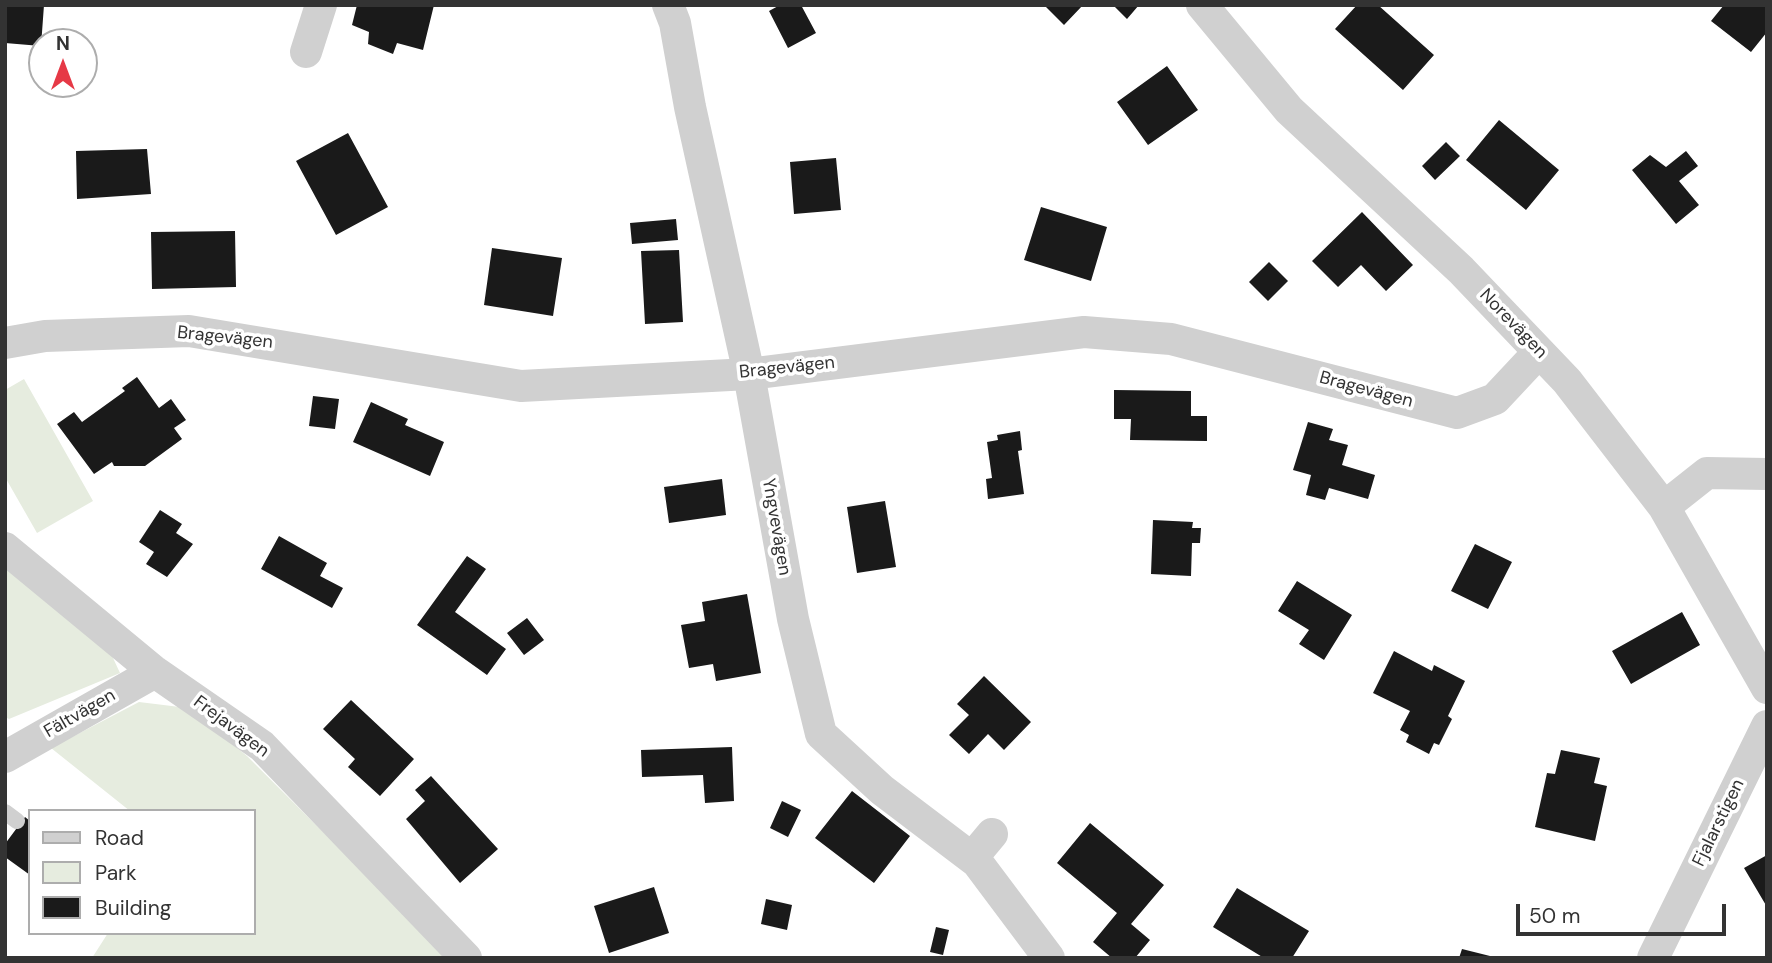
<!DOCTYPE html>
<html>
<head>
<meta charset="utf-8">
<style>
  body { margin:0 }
  #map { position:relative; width:1772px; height:963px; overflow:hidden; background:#fff; font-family:"DM Sans",sans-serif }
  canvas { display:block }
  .frame { position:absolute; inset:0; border:7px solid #333; pointer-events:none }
  .legend { position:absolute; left:28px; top:809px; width:228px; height:126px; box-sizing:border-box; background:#fff; border:2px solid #adadad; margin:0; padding:9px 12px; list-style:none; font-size:21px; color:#333 }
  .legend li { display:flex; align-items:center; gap:14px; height:35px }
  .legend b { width:35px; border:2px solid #adadad }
  .north { position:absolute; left:28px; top:28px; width:70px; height:70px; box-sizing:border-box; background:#fff; border:2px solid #adadad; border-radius:50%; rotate:0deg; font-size:19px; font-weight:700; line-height:28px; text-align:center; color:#333 }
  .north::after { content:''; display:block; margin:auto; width:24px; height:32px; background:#e63946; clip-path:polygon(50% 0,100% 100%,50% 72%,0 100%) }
  .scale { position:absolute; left:1516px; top:904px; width:210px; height:32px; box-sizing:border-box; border:4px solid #333; border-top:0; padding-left:9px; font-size:21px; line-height:24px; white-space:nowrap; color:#333; -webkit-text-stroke:5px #fff; paint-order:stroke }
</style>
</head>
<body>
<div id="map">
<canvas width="1772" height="963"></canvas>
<div class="frame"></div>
<ul class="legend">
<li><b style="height:9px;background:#d0d0d0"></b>Road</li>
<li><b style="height:19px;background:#e6ecdf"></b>Park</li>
<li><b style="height:19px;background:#1a1a1a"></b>Building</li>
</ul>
<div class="north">N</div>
<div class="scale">50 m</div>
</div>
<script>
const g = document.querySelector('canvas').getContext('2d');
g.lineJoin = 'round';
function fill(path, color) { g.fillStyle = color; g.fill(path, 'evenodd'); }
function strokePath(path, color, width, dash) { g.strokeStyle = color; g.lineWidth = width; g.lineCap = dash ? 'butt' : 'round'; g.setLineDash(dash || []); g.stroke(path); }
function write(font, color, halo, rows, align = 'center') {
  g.font = font + ' "DM Sans",sans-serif'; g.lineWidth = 7; g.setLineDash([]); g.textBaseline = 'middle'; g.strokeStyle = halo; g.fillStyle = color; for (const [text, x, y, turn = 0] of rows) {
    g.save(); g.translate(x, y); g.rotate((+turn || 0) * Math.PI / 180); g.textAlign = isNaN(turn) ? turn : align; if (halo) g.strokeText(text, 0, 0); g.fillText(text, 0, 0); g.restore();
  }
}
const green = new Path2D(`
  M24 379 93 501 37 533 5 477V390Z
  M5 567 107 645 120 673 9 719 5 717Z
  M139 702 188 708 247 756 449 958H92L108 933H254V811H130L51 748Z`);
const building = new Path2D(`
  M5 5H44L41 46 5 43Z
  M357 5H434L423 50 397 43 393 54 368 44 369 32 352 25Z
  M780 5H801L816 33 788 48 769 11Z
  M1044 5H1083L1064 25Z
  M1113 5H1139L1127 19Z
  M1357 5H1378L1434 55 1403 90 1335 29Z
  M1724 5H1767V32L1751 52 1711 21Z
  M1167 66 1198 110 1148 145 1117 102Z
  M1499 120 1559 170 1526 210 1466 160Z
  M348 133 388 207 336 235 296 161Z
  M1446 142 1460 156 1435 180 1422 166Z
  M147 149 151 194 77 199 76 151Z
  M1686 151 1698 166 1679 181 1699 205 1676 224 1632 170 1650 155 1666 167Z
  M836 158 841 210 794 214 790 162Z
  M1041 207 1107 227 1091 281 1024 260Z
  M1362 212 1413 265 1386 291 1361 265 1338 287 1312 261Z
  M676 219 678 240 632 244 630 223Z
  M235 231 236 287 152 289 151 232Z
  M492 248 562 258 553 316 484 305Z
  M679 250 683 322 645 324 641 251Z
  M1269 262 1288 281 1268 301 1249 282Z
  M137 377 159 408 171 399 186 420 174 428 182 439 145 466H114L112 462 94 474 57 424 74 412 82 422 125 391 122 388Z
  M1114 390 1191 391V416H1207V441L1130 440 1131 419H1114Z
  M313 396 339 399 335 429 309 426Z
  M371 402 408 419 405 425 444 442 430 476 353 442Z
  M1308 422 1333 429 1329 440 1348 445 1342 465 1375 475 1368 499 1329 488 1325 500 1306 495 1311 475 1293 470Z
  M1020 431 1022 450 1018 451 1024 494 988 499 986 479 992 478 987 442 998 440 997 435Z
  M722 479 726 515 669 523 664 487Z
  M885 501 896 567 857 573 847 507Z
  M160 510 182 524 176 533 193 544 167 577 146 564 154 552 139 542Z
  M1153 520 1193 522 1192 528H1201L1200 543H1192L1191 576 1151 574Z
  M279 536 327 563 320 576 343 588 332 608 261 569Z
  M1475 544 1512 562 1488 609 1451 591Z
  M467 556 486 569 455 612 506 649 487 675 417 625Z
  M1297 581 1352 615 1324 660 1299 644 1309 630 1278 611Z
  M747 594 761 673 716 681 713 664 689 668 681 625 705 621 702 602Z
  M1682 612 1700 645 1631 684 1612 651Z
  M527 618 544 640 524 655 507 633Z
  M1394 651 1432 671 1434 665 1465 681 1448 716 1452 719 1439 745 1434 743 1429 754 1406 742 1409 735 1400 730 1410 711 1373 693Z
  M984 676 1031 722 1004 750 988 734 969 754 949 735 969 715 957 704Z
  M351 700 414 759 380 796 348 767 355 759 323 729Z
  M732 747 734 801 705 803 703 775 642 777 641 750Z
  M1561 750 1600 758 1594 783 1607 786 1595 841 1535 827 1547 773 1555 774Z
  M431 776 498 849 460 883 406 819 425 801 415 790Z
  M852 791 910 836 874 883 815 838Z
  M782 801 801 810 788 837 770 828Z
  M25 817 30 821V875L5 857V844Z
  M1090 823 1164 885 1131 924 1150 940 1135 958H1112L1093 942 1117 913 1057 863Z
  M1767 855V907L1744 868Z
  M654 887 669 933 609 953 594 906Z
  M1237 888 1309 931 1292 958H1264L1213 927Z
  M766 899 792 905 787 930 761 924Z
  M936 927 949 930 943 955 930 952Z
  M1462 949 1494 957V958H1459Z`);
const lane = new Path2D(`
  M5 812 17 821`);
const street = new Path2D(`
  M668 5 675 23 690 107 749 374 793 619 821 734 882 790 977 862 1049 958
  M1202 5 1289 110 1461 270 1567 381 1664 507 1767 688
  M306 52 321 5
  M5 343 45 336 189 331 521 386 749 374 1084 332 1171 339 1457 413 1495 399 1539 352
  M1664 507 1707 473 1767 474
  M5 548 155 672 262 746 466 958
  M5 757 155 672
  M972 858 992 834
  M1653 958 1767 726`);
const streetNames = [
  ["Norevägen",1513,324,46],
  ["Bragevägen",225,338,6],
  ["Bragevägen",787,368,-6],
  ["Bragevägen",1366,390,15],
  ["Yngvevägen",776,527,80],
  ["Fältvägen",80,714,-30],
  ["Frejavägen",231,727,37],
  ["Fjalarstigen",1719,823,-64]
];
fill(green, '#e6ecdf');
fill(building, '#1a1a1a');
strokePath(lane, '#d0d0d0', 16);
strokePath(street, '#d0d0d0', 32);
write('18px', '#333', '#fff', streetNames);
</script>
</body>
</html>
